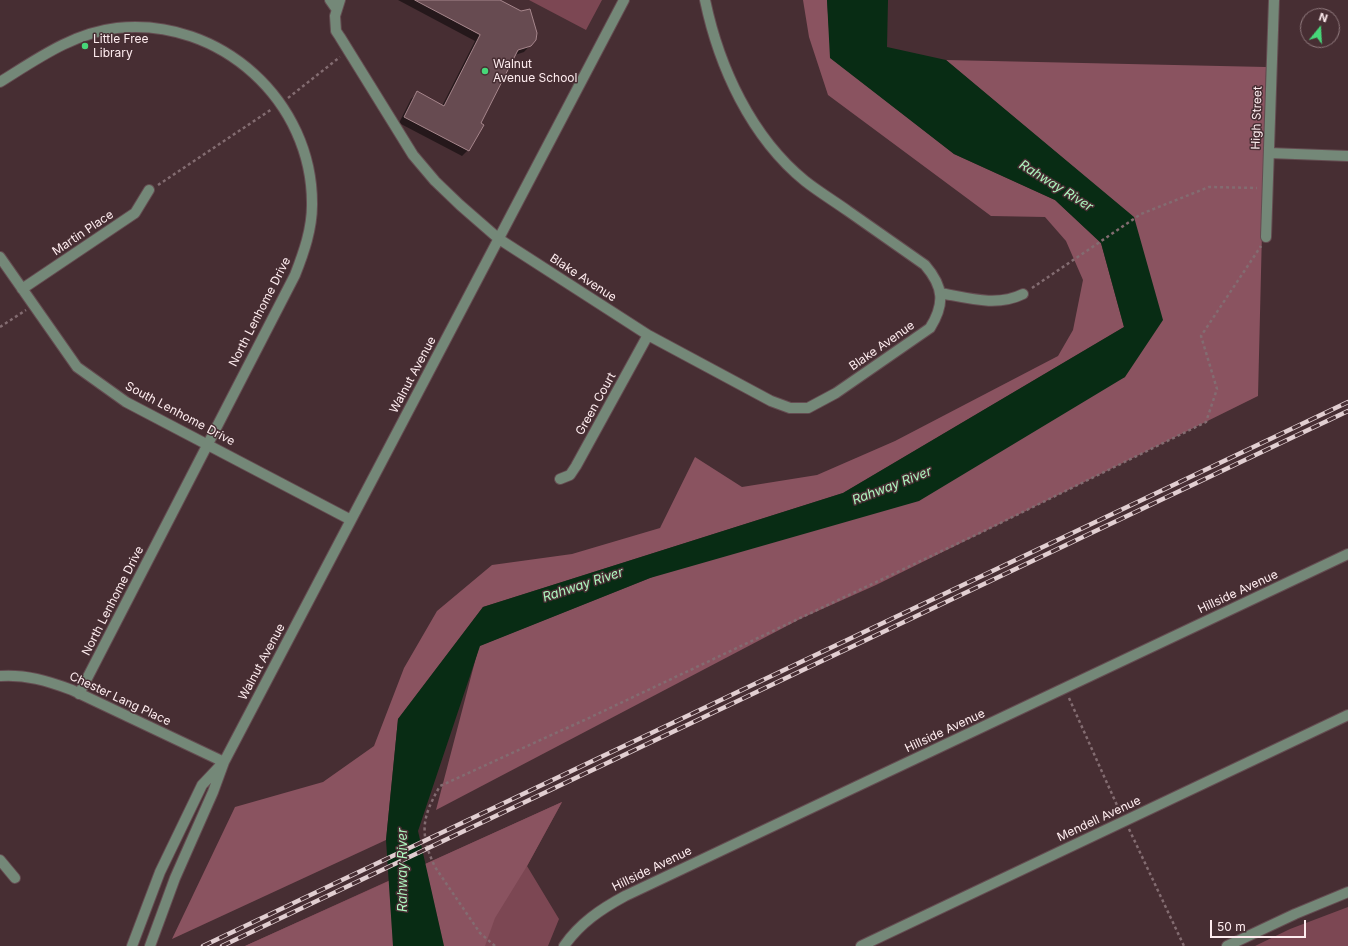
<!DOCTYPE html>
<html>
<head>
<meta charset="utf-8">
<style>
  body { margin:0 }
  #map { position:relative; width:1348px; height:946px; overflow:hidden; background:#472e33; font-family:Inter,sans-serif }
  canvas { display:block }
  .north { position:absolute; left:1300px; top:8px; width:40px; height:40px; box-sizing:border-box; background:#472e33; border:1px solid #907a7e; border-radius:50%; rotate:18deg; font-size:11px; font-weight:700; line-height:16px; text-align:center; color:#feecef }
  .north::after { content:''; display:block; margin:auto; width:14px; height:18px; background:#47d779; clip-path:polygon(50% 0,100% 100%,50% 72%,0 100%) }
  .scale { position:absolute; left:1210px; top:920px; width:96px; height:18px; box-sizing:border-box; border:2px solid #feecef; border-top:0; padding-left:5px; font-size:12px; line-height:14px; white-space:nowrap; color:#feecef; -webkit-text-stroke:3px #472e33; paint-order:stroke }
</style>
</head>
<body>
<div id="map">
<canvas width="1348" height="946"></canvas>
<div class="north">N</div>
<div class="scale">50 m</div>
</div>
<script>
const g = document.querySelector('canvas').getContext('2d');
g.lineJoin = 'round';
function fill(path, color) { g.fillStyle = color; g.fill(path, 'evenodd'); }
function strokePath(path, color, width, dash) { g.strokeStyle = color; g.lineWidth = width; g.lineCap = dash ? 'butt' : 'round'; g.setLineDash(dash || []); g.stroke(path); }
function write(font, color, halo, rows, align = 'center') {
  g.font = font + ' Inter,sans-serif'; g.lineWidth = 3; g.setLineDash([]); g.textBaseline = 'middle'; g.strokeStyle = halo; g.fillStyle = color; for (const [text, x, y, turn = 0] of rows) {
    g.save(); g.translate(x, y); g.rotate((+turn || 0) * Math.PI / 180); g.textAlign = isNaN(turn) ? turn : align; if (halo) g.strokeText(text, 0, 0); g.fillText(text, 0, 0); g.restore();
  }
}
const green = new Path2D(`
  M529 0H602L586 30Z
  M562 802 527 866 559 919 548 946H245Z
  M1348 907V946H1255L1290 929Z`);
const forest = new Path2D(`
  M803 0H827L831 58 954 154 1055 200 1101 243 1124 327 843 493 483 607 398 719 386 840 172 939 235 807 323 782 374 746 404 668 437 611 492 565 572 554 660 528 695 457 742 487 817 475 895 441 1058 356 1073 330 1083 280 1066 241 1045 217 991 216 828 95 809 37Z
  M946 60 1266 67 1258 396 876 585 802 618 436 810 479 646 650 578 1125 377 1134 218Z
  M562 802 527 866 495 918 485 946H444L425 864Z
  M389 881 393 946H245Z`);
const water = new Path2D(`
  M827 0H888L887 47 946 60 1134 217 1163 320 1125 377 919 501 650 578 480 646 418 831 444 946H393L386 840 398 719 483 607 843 493 1124 327 1101 243 1055 200 954 154 830 58Z`);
const shadow = new Path2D(`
  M398 0H498L535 40 524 52 515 55 479 123 468 150 462 156 399 123 411 99 417 93 442 106 475 41Z`);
const building = new Path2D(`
  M415 0H500L521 11 530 9 537 33 536 40 531 46 518 50 481 123 484 125 469 151 404 117 417 91 444 106 480 35Z`);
const path = new Path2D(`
  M288 98 340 57
  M158 185 272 109
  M1032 288 1141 214 1209 187 1257 188
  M0 327 26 310
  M1069 698 1120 812
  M1129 829 1184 946
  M495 946 480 933 435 867C419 833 422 817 440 786L591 717 984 531 1206 422 1217 389 1201 336 1261 246`);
const minor = new Path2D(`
  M330 0 337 10
  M340 0 335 16 336 31 340 37 413 155 435 181 460 205 499 239 648 335 771 401 790 408H808L836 393 930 328C945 304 944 287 925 265 899 247 874 229 848 211 834 201 819 192 805 181 751 137 719 67 705 0
  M0 82C37 59 73 33 117 28 220 17 313 101 312 205 312 229 304 252 295 275L79 694
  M1269 153 1348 156
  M1266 237 1274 0
  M0 257 77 367 126 402 351 520
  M22 289 135 213 149 190
  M940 293C968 298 997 307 1023 294
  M560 479 570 475 576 466 648 335
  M0 676C25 674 48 681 72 690L224 762
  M0 860 15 878
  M132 946 160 872 202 785 219 767
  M150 946 175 878 213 792 224 762 624 0
  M564 946C580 923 601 909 625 896L1348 554
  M861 946 1348 715
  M1227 946 1295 914 1348 892`);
const rail = new Path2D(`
  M203 946 1348 402
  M222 946 1348 411`);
const markers = [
  [85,46,4,"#47d779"],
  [485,71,4,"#47d779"]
];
const poiNames = [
  ["Little Free",93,39],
  ["Library",93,53],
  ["Walnut",493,64],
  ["Avenue School",493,78]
];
const streetNames = [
  ["High Street",1257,118,-88],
  ["Martin Place",83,233,-34],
  ["Blake Avenue",583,278,33],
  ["North Lenhome Drive",260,312,-63],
  ["Blake Avenue",882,346,-35],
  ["Walnut Avenue",413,375,-62],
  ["Green Court",596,404,-61],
  ["South Lenhome Drive",180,414,28],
  ["Hillside Avenue",1238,592,-25],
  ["North Lenhome Drive",113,601,-63],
  ["Walnut Avenue",262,662,-62],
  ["Chester Lang Place",120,699,25],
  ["Hillside Avenue",945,731,-25],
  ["Mendell Avenue",1099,819,-25],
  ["Hillside Avenue",652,869,-26]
];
const waterNames = [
  ["Rahway River",1056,186,32],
  ["Rahway River",892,486,-21],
  ["Rahway River",583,585,-18],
  ["Rahway River",403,870,-90]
];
fill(green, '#7c4753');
fill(forest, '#8a5360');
fill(water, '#082c14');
fill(shadow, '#0007');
fill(building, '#674b51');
strokePath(building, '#a6868c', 1);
strokePath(minor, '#644c51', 12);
strokePath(path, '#836c71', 2.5, [3, 3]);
strokePath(minor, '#748878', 10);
strokePath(rail, '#e1ced1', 4.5);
strokePath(rail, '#472e33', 3, [9]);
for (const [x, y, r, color] of markers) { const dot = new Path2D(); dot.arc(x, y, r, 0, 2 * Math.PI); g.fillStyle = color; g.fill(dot); strokePath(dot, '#472e33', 1.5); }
write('12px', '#feecef', '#472e33', poiNames, 'left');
write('12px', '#feecef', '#472e33', streetNames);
write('italic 13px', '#adf6be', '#472e33', waterNames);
</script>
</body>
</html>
